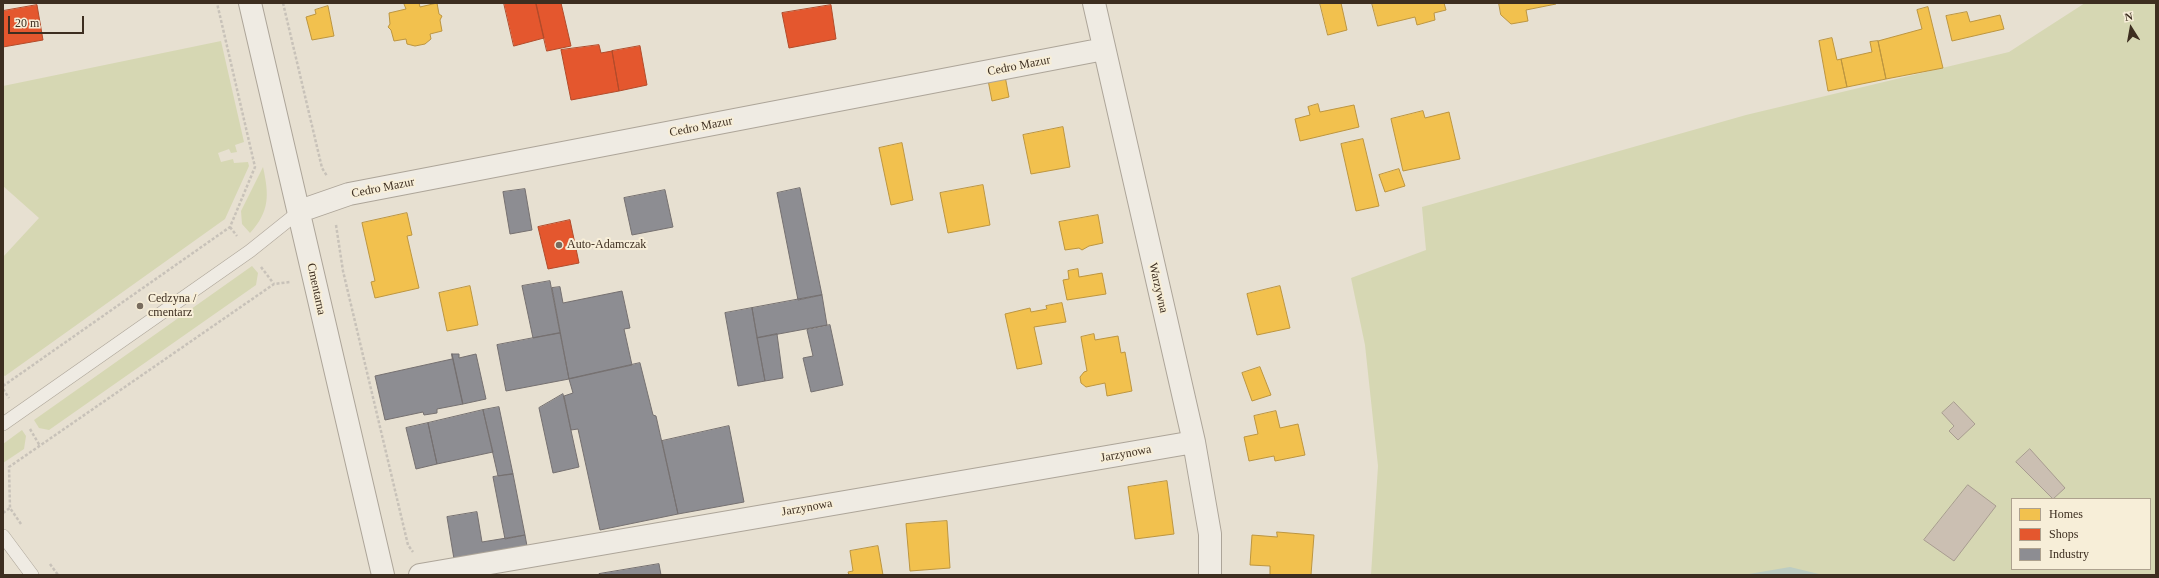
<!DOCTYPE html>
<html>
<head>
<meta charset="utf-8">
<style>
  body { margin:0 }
  #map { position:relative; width:2159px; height:578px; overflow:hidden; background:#e7e0d1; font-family:"Times New Roman",serif }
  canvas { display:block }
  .frame { position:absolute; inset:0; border:4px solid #3d2e20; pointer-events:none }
  .legend { position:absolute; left:2011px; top:498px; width:140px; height:72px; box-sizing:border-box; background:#f7eed8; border:1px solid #ada18e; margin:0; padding:5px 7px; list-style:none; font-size:12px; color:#3d2e20 }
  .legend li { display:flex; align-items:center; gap:8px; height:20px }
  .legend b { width:20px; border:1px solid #ada18e }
  .north { position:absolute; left:2111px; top:8px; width:40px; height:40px; -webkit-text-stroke:3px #f7eed8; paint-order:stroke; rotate:349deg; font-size:11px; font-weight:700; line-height:16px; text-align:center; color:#3d2e20 }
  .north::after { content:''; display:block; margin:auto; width:14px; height:18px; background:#3d2e20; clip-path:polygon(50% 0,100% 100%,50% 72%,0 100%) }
  .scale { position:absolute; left:8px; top:16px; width:76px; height:18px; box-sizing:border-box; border:2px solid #3d2e20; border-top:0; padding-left:5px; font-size:12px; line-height:14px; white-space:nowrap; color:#3d2e20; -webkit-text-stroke:3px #f7eed8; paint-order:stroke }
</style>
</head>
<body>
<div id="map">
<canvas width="2159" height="578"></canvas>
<div class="frame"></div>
<ul class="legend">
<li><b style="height:11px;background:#f2c14e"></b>Homes</li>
<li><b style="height:11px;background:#e4572e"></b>Shops</li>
<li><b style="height:11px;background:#8d8d92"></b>Industry</li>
</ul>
<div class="north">N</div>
<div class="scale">20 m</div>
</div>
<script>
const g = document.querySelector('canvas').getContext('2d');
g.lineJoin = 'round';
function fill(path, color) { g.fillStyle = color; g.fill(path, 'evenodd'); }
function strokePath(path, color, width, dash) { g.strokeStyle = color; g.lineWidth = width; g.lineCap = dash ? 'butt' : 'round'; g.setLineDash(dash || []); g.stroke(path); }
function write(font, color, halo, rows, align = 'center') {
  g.font = font + ' "Times New Roman",serif'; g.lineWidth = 4; g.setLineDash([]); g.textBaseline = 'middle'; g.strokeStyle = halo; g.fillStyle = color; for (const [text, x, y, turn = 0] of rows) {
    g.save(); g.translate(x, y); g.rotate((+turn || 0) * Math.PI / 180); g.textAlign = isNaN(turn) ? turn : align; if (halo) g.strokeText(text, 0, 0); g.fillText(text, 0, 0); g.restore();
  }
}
const green = new Path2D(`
  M2085 3H2156V575H1371L1378 466 1365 345 1351 278 1426 250 1422 207 1746 115 2009 52ZM2012 499H2150V569H2012Z
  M221 41 244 142 235 145 237 152 231 153 229 149 218 153 221 162 233 159 234 163 248 162 249 166 225 219 5 376 3 375V257L39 218 3 186V86Z
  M263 167C269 195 270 211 250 233L242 224 241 211Z
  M252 266 258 273 256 285 49 430 39 428 34 420Z
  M22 430 26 436 24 449 3 463V444Z`);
const water = new Path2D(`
  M1790 567 1823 575H1743Z`);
const homes = new Path2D(`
  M419 3 420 7 437 3 439 14 442 16 440 20 442 31 430 34 431 39 425 44 415 46 407 44 406 39 394 41 391 30 388 27 390 24 389 13 406 9 404 4Z
  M1320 3H1341L1347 30 1328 35Z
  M1372 3H1444L1446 10 1434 13 1435 20 1417 25 1415 17 1378 26Z
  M1499 3H1555L1556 4 1526 10 1528 21 1511 24 1501 15Z
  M328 6 334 36 312 40 306 17 316 14 315 10Z
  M1928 7 1943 68 1886 79 1878 41 1922 29 1917 10Z
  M1967 12 1970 22 2000 15 2004 29 1952 41 1946 16Z
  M1832 38 1837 60 1841 59 1847 87 1828 91 1819 41Z
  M1878 41 1886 79 1847 87 1841 59 1872 52 1870 42Z
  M1005 76 1009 97 992 101 988 80Z
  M1318 104 1320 112 1354 105 1359 127 1300 141 1295 119 1310 115 1308 107Z
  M1423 111 1425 118 1449 112 1460 159 1403 171 1391 119Z
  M1063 127 1070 167 1031 174 1023 135Z
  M1363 139 1379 206 1356 211 1341 144Z
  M902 143 913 200 891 205 879 148Z
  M1399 169 1405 186 1385 192 1379 175Z
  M983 185 990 225 948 233 940 193Z
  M407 213 412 235 407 236 419 288 375 298 371 282 375 281 362 223Z
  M1098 215 1103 243 1089 246 1082 250 1079 248 1065 250 1059 222Z
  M1078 269 1079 277 1102 273 1106 294 1067 300 1063 280 1069 279 1068 271Z
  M470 286 478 325 447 331 439 293Z
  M1280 286 1290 328 1257 335 1247 294Z
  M1062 303 1066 322 1034 327 1042 364 1017 369 1005 314 1030 308 1031 312 1047 309 1046 306Z
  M1094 334 1095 340 1118 336 1121 353 1125 352 1132 391 1107 396 1105 383 1086 387 1081 383 1080 377 1084 372 1087 371 1081 337Z
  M1260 367 1271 395 1252 401 1242 373Z
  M1276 411 1280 428 1298 424 1305 455 1275 461 1274 456 1249 461 1244 437 1258 434 1254 416Z
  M1167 481 1174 534 1135 539 1128 487Z
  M947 521 950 568 910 571 906 524Z
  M1277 532 1314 535 1311 575H1270V566L1250 565 1252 535 1277 537Z
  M878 546 883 575H849L848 572 853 571 850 551Z`);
const shops = new Path2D(`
  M504 3H536L544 38 514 46Z
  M536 3H561L571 46 547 51Z
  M37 5 43 40 3 47V11Z
  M831 5 836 39 789 48 782 13Z
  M599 45 601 53 612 51 619 91 571 100 561 50Z
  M640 46 647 85 619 91 612 51Z
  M570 220 579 263 548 269 538 227Z`);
const industry = new Path2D(`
  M800 188 822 295 798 300 777 193Z
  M525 189 532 230 510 234 503 192Z
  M665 190 673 227 632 235 624 198Z
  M550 281 560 333 533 338 522 286Z
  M560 287 563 303 622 291 630 328 624 329 632 365 569 379 552 288Z
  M822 295 827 325 757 338 752 308Z
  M752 308 765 381 738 386 725 313Z
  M830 325 843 385 811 392 803 358 813 356 807 330Z
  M560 333 569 379 506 391 497 345Z
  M777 334 783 378 765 381 757 338Z
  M452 354 463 404 437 409V413L424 415 423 412 385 420 375 376 452 359Z
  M452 354H459V358L476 354 486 399 463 404Z
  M640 363 653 415 656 416 678 514 600 530 578 429 571 430 564 396 573 393 569 379Z
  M563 394 579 467 553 473 539 408Z
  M499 407 513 474 498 476 483 410Z
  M483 410 493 452 437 464 428 423Z
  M428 423 437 464 416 469 406 428Z
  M729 426 744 502 678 514 662 441Z
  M513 474 525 535 505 539 493 477Z
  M477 512 482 542 525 535 527 546 454 559 447 517Z
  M659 564 661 575H599V574Z`);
const building = new Path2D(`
  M1954 402 1975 424 1958 440 1949 431 1954 426 1942 413Z
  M2030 449 2065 488 2053 499 2016 462Z
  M1968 485 1996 506 1954 561 1924 540Z`);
const path = new Path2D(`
  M283 3 322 168 327 176
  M336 225 343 271 408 545 413 552
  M230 227 237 236
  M261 267 274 284
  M3 386 230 227 255 167 217 3
  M3 389 9 398
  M30 429 40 446
  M3 513 10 508
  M21 524 10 508 9 467 274 284 290 282
  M50 564 58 575`);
const service = new Path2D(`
  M3 424 250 251 300 211
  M3 536 32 575`);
const minor = new Path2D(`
  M250 3 383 575
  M1094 3 1194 442 1210 534V575
  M300 211 349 194 1104 49
  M420 575 1194 442`);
const markers = [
  [559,245,4,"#786c5e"],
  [140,306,4,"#786c5e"]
];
const streetNames = [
  ["Cedro Mazur",1019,66,-11],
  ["Cedro Mazur",701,127,-11],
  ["Cedro Mazur",383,188,-11],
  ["Warzywna",1158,288,77],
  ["Cmentarna",316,289,78],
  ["Jarzynowa",1126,454,-10],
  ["Jarzynowa",807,508,-10]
];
const poiNames = [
  ["Auto-Adamczak",567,245],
  ["Cedzyna /",148,299],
  ["cmentarz",148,313]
];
fill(green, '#d6d7b3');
fill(water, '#bcccc2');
fill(homes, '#f2c14e');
strokePath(homes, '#bc9540', 1);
fill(shops, '#e4572e');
strokePath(shops, '#b24b2a', 1);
fill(industry, '#8d8d92');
strokePath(industry, '#757070', 1);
fill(building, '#cbbfb2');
strokePath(building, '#a89c90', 1);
strokePath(service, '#ada599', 14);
strokePath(minor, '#ada599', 24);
strokePath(path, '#c8c2b9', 2.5, [3, 2]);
strokePath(service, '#efebe3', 13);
strokePath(minor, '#efebe3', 22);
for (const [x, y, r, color] of markers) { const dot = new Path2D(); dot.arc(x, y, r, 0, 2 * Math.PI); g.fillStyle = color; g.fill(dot); strokePath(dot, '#f7eed8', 1.5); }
write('12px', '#3d2e20', '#f7eed8', streetNames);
write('12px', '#3d2e20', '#f7eed8', poiNames, 'left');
</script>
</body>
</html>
